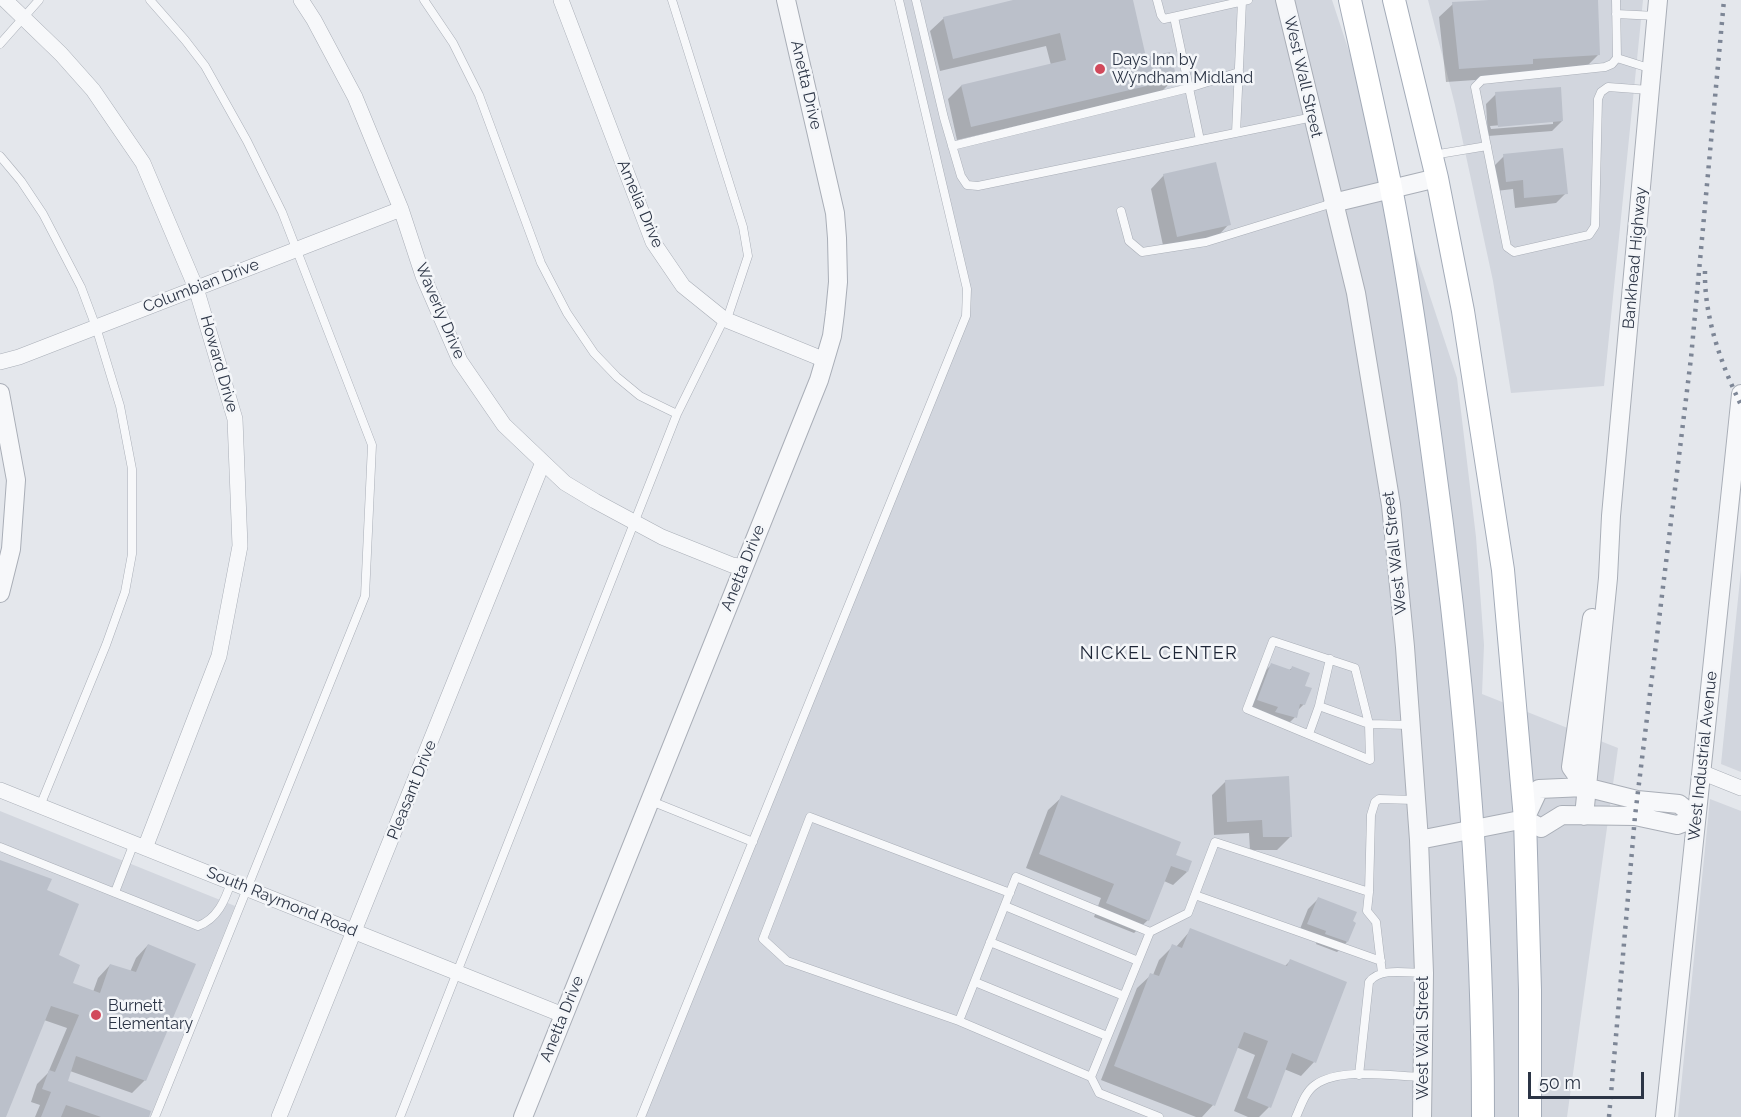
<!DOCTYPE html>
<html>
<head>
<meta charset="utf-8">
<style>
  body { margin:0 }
  #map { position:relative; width:1741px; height:1117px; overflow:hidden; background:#e4e7ec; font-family:Raleway,sans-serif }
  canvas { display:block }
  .scale { position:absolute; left:1528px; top:1072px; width:116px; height:27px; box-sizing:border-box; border:3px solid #2b3445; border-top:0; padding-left:8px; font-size:18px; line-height:21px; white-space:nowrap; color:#2b3445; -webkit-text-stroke:4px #f4f6f9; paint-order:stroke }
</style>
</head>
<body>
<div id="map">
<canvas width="1741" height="1117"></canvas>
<div class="scale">50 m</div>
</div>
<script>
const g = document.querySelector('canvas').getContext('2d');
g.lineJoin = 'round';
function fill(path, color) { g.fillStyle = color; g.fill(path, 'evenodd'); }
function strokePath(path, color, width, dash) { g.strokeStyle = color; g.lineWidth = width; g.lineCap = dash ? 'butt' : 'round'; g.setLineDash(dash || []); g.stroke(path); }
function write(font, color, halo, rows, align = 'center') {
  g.font = font + ' Raleway,sans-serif'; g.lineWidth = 5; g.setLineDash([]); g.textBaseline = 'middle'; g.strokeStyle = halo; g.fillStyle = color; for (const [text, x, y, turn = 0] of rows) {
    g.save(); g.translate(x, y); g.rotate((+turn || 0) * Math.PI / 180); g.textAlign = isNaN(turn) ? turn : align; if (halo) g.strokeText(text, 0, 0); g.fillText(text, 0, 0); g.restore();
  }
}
const built = new Path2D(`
  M901 0H1332L1457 378 1476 537 1484 645 1482 694 1618 748 1567 1117H645L970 304Z
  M1428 0H1643L1604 386 1511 393 1493 281 1455 105Z
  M1741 570V772L1721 764Z
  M1710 799 1741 811V1117H1678Z
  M0 811 235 906 150 1117H0Z`);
const shadow = new Path2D(`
  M1019 0H1131L1145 59 1175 78 1161 92 957 140 948 99 961 86 1051 65 1046 46 940 71 930 31 944 18Z
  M1512 0H1597L1598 55 1585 68 1523 72 1518 77 1446 82 1439 17 1453 4Z
  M1496 94 1562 121 1552 131 1488 136 1486 104ZM1553 121V124L1491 129 1490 126Z
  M1504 156 1566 193 1556 203 1515 208 1513 189 1496 191 1494 166Z
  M1164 175 1229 224 1216 238 1164 250 1151 189Z
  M1271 665 1288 671 1292 668 1303 687 1304 704 1297 711 1295 717 1285 727 1267 722 1269 717 1248 710 1261 675Z
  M1226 781 1291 836 1277 850H1250L1249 833 1214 835 1212 795Z
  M1062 797 1174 855 1187 872 1173 885 1164 881 1148 920 1134 933 1094 917 1101 898 1026 868 1048 810Z
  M0 862 45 890 57 956 71 984 93 992 98 978 110 965 130 972 136 958 148 945 145 1080 132 1093 70 1071 66 1082 138 1117H35L40 1105 31 1102 37 1084 48 1073 67 1028 44 1020 5 1117H0Z
  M1318 899 1347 942 1337 952 1316 944 1317 941 1298 934 1308 909Z
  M1191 930 1284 967 1291 960 1314 1062 1301 1076 1284 1069 1269 1107 1259 1117H1248L1234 1111 1255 1055 1236 1047 1213 1105 1202 1117H1196L1101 1080 1137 988 1151 975H1153L1159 960 1173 946 1176 947Z`);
const building = new Path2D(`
  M1013 0H1133L1146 57 1170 52 1177 79 971 127 961 85 1066 60 1060 33 953 59 943 17Z
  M1489 0H1598L1600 55 1533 59V64L1459 69 1452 2Z
  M1561 87 1563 121 1498 127 1495 92Z
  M1563 148 1568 194 1524 198 1523 180 1506 182 1503 154Z
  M1216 162 1231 225 1177 237 1163 174Z
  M1271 663 1291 670 1292 666 1310 673 1305 686 1312 688 1305 705 1300 704 1297 718 1275 712 1278 707 1257 700Z
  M1289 776 1292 837H1263L1262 820 1227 822 1225 780Z
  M1061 795 1181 842 1176 855 1192 861 1188 872 1171 866 1149 921 1106 903 1114 884 1039 854Z
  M0 860 52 879 47 890 79 904 59 955 80 965 73 983 100 993 110 964 136 972 148 944 196 964 146 1081 76 1056 68 1081 151 1111 149 1117H101L66 1105 61 1117H41L51 1092 42 1089 49 1070 55 1072 79 1015 51 1006 6 1117H0Z
  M1318 897 1357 912 1353 921 1356 923 1348 942 1325 934 1326 931 1307 924Z
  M1190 928 1287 966 1290 959 1347 982 1316 1063 1292 1053 1271 1108 1247 1098 1268 1041 1244 1032 1215 1106 1114 1066 1150 973 1159 976 1172 944 1182 948Z`);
const service = new Path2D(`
  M150 0 185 40 205 66 247 141 282 212 372 445 365 596 155 1117
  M424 0 453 43 479 95 541 263 567 313 594 353 617 377 640 396 677 414
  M672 0 743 227 748 256 727 319
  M916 0 944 118 961 176 967 185 978 186 1313 117
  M1157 0 1161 15 1164 19 1248 0
  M1616 0 1617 58 1612 64 1605 67 1482 80 1475 87 1507 247 1514 252 1589 235 1595 226 1598 99 1601 92 1608 87 1649 90
  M1616 14 1657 16
  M1174 17 1200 140
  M0 44 39 0
  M1617 58 1652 69
  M1236 133 1242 1
  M952 146 1189 88 1239 72
  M1433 155 1487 146
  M0 156 21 181 43 214 81 287 96 327 120 406 132 469V554L125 592 106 645 40 806
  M1121 211 1129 241 1142 252 1206 242 1333 203
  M1330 659 1319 706 1369 724 1370 760 1247 709 1273 641 1355 668 1369 724 1410 725
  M1309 734 1319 706
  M651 801 753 842
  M0 847 198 926C217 919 225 901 231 882
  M115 892 134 843
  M1195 895 1381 961
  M1005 906 1138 961
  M1150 932 1188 913 1215 842 1369 892
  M990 942 1124 996
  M1382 973 1376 922 1367 911 1369 892 1371 815 1375 802 1379 799 1415 800
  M975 982 1107 1036
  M959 1021 787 961 763 939 810 817 1010 893
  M1359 1075 1369 982C1380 967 1407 973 1424 973
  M1091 1077 1150 932 1016 877 959 1021 1091 1077 1099 1093 1159 1117
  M400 1117 677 414 724 319
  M641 1117 966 316 967 289 899 0
  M1296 1117C1301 1106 1305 1092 1315 1085 1340 1067 1392 1076 1421 1077`);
const minor = new Path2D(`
  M5 0 61 54 93 90 143 163 196 288 235 419 240 546 219 656 145 848
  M301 0 314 20 355 97 401 209 423 276 460 361 504 425 565 483 595 501 662 537 732 565 744 567
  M561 0 653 242 683 286 724 319 825 360
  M0 362 19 357 401 209
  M1701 772 1741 788
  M0 790 563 1015
  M279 1117 543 462`);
const tertiary = new Path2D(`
  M1285 0 1356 293 1391 505 1405 647 1419 840 1424 973 1422 1117
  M1333 203 1437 178
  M0 393 16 480 11 549 0 593
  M1585 787 1571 767 1592 618
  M1584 816 1608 578 1611 516 1658 0
  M1419 840 1525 819 1541 828 1562 815 1635 816 1677 825 1696 818 1679 804 1637 800 1585 787 1539 789 1525 819
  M523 1117 819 380 832 336 835 313 838 282 837 238 835 213 786 0
  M1665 1117 1741 394`);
const primary = new Path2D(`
  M1350 0C1364 63 1378 125 1391 188 1410 285 1423 382 1436 479 1465 691 1483 903 1483 1117
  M1394 0 1437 178 1463 311 1503 570 1525 819 1530 990V1117`);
const rail = new Path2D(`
  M1705 271C1704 317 1721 364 1741 405
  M1609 1117 1635 816 1691 358 1724 0`);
const markers = [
  [1100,69,6,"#d1495b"],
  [96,1015,6,"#d1495b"]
];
const poiNames = [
  ["Days Inn by",1112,60],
  ["Wyndham Midland",1112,78],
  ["Burnett",108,1006],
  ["Elementary",108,1024]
];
const streetNames = [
  ["West Wall Street",1303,77,77],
  ["Anetta Drive",806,85,77],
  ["Amelia Drive",640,204,67],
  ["Bankhead Highway",1635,258,-85],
  ["Columbian Drive",201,286,-21],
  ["Waverly Drive",440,311,67],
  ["Howard Drive",219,364,74],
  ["West Wall Street",1395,553,-96],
  ["Anetta Drive",743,568,-68],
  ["West Industrial Avenue",1703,756,-84],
  ["Pleasant Drive",412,790,-68],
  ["South Raymond Road",282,902,22],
  ["Anetta Drive",562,1019,-68],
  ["West Wall Street",1423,1038,-90]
];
const neighbourhoodNames = [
  ["NICKEL CENTER",1159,654]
];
fill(built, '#d2d6de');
fill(shadow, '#0003');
fill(building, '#bbc0ca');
strokePath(service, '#a9aeb7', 9);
strokePath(minor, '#a9aeb7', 16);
strokePath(tertiary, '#a9aeb7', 20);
strokePath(primary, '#a3abb8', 24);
strokePath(service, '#f7f8fa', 8);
strokePath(minor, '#f7f8fa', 15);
strokePath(tertiary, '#f7f8fa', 18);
strokePath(primary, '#fff', 22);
strokePath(rail, '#7d8696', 4.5, [3, 6]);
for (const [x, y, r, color] of markers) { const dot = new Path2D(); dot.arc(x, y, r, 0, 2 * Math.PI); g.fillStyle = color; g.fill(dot); strokePath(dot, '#f4f6f9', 2); }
write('16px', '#2b3445', '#f4f6f9', poiNames, 'left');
write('16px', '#2b3445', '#f4f6f9', streetNames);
g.letterSpacing = '1.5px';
write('18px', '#1d2536', '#f4f6f9', neighbourhoodNames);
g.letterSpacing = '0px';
</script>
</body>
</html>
